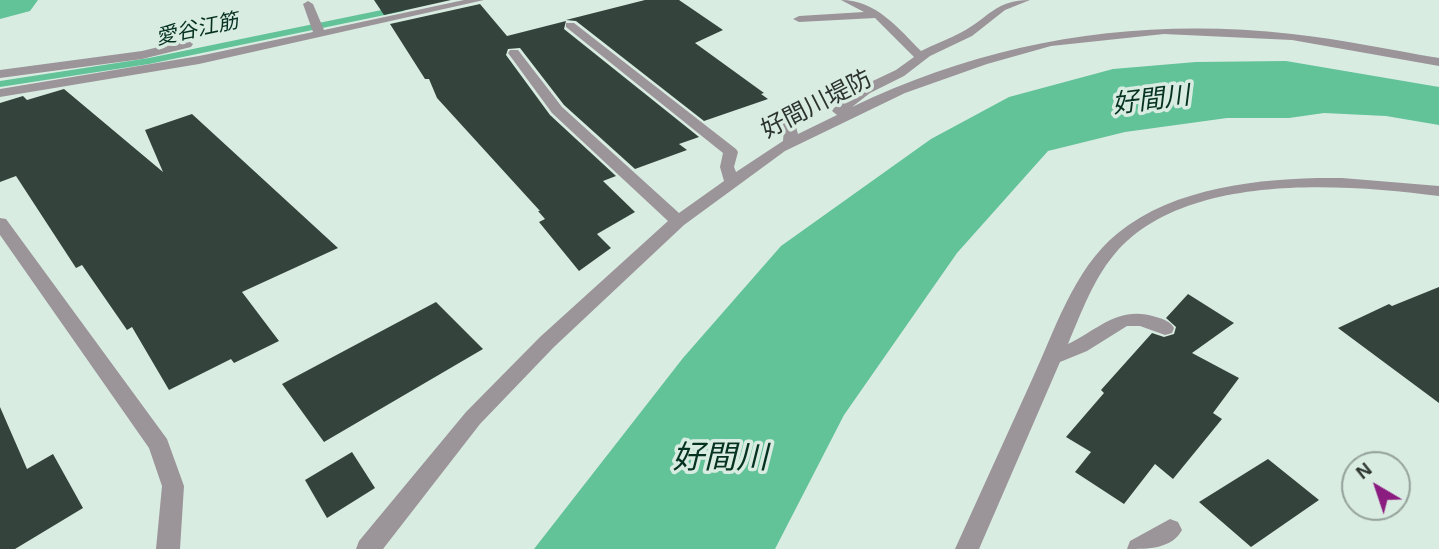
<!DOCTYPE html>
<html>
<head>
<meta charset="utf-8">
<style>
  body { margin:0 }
  #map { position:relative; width:1439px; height:549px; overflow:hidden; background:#d9ece2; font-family:Helvetica,sans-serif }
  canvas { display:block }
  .north { position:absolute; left:1341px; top:451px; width:70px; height:70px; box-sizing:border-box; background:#d9ece2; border:2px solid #94a29b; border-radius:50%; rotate:321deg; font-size:19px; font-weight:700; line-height:28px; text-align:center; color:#2d3430 }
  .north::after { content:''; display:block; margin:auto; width:24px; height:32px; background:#8b1d81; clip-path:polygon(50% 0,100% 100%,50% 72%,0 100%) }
</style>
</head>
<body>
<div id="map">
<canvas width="1439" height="549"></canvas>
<div class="north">N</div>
</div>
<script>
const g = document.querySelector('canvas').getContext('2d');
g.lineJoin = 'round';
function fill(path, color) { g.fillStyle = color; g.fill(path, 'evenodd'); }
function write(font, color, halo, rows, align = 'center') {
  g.font = font + ' Helvetica,"Noto Sans JP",sans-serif'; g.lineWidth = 7; g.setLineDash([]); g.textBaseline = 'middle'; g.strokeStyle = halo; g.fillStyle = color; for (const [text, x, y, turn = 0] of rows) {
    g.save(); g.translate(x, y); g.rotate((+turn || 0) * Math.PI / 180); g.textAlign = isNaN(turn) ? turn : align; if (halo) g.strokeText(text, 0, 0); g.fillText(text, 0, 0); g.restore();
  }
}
const water = new Path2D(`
  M1286 61 1439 87V125L1386 116 1324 113 1289 118H1227L1125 132 1048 151 957 253 844 415 775 549H534L683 358 781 246 931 139 1009 97 1113 69 1196 62Z`);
const stream = new Path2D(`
  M401 6 404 7V11L149 64 0 87V81L149 58Z`);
const river = new Path2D(`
  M0 0H38L30 11 0 19Z`);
const building = new Path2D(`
  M374 0H451L384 15Z
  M645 0H679L723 30 695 43 764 93 761 94 768 99 704 121 576 21 566 20Z
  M480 4 507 36 566 21 564 29 699 137 679 144 687 150 635 169 564 105 520 48 508 49 506 55 550 115 616 176 603 181 635 212 597 234 611 248 579 271 539 222 545 219 538 211H540L437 98 429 79H425L390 24Z
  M64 89 163 172 145 130 192 114 338 248 242 292 279 341 234 363 231 359 169 390 132 327 127 330 82 265 76 268 16 176 0 182V103L23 96 27 100Z
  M1439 287V403L1338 328 1389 304 1392 306Z
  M1188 294 1234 323 1192 353 1239 378 1213 413 1222 419 1173 479 1155 464 1124 504 1075 472 1091 452 1066 437 1104 393 1101 390 1152 333 1164 337 1174 334 1176 327 1166 318Z
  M436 302 483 349 324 442 282 384Z
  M0 407 27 469 53 454 83 508 15 549H0Z
  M352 452 375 488 327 518 305 480Z
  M1268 459 1319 500 1251 547 1199 502Z`);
const minor = new Path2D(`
  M464 0H484L199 64 0 97V89L199 56 313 32 303 4 308 1 313 4 324 30Z
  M841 0C876 0 898 28 921 51 935 44 949 39 962 32 990 17 995 0 1030 0L1005 10 972 36 930 56 904 76 870 93 852 107C993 40 1136 17 1292 34 1341 39 1390 50 1439 58V66L1292 40 1164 34 1051 46 987 64 905 93 785 151 684 225 554 347 480 424 383 549H356L359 541 466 412 540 337 668 221 552 113 508 53 510 50H518L562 107 679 213 724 181 720 167 723 153 566 27V23H574L736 149 738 152 734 167 736 172 783 141 784 128 777 110 779 107H789L791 110 798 134 837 115 832 111 834 108 860 87 896 70 914 57 875 18 799 22 793 19 799 16 864 12Z
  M187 40 193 44 191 47 142 59 0 78V70L142 51Z
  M1342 178 1439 186V196C1344 184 1190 172 1118 250 1094 277 1082 311 1068 344 1099 329 1119 305 1156 317 1163 319 1170 321 1174 328L1172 333 1165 335 1140 326H1127L1087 351 1060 362 979 549H955C980 494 1005 439 1030 384 1054 333 1073 269 1118 233 1176 185 1270 177 1342 178Z
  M0 218 6 219 167 439 184 486 180 549H156L162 486 149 448 0 235Z
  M1170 519 1178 522 1182 530C1172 549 1148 549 1127 549L1130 541Z`);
const farWaternames = [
  ["愛谷江筋",197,30,-12]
];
const streetNames = [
  ["好間川堤防",817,105,-27]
];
const waterNames = [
  ["好間川",1151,101,-7]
];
const nearWaternames = [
  ["好間川",720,459]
];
fill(water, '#62c298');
fill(stream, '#62c298');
fill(river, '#62c298');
fill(building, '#34443c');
fill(minor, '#9b9499');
write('italic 21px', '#053221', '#d9ece2', farWaternames);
write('24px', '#2d3430', '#d9ece2', streetNames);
write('italic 26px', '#053221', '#d9ece2', waterNames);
write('italic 32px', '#053221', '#d9ece2', nearWaternames);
</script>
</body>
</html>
